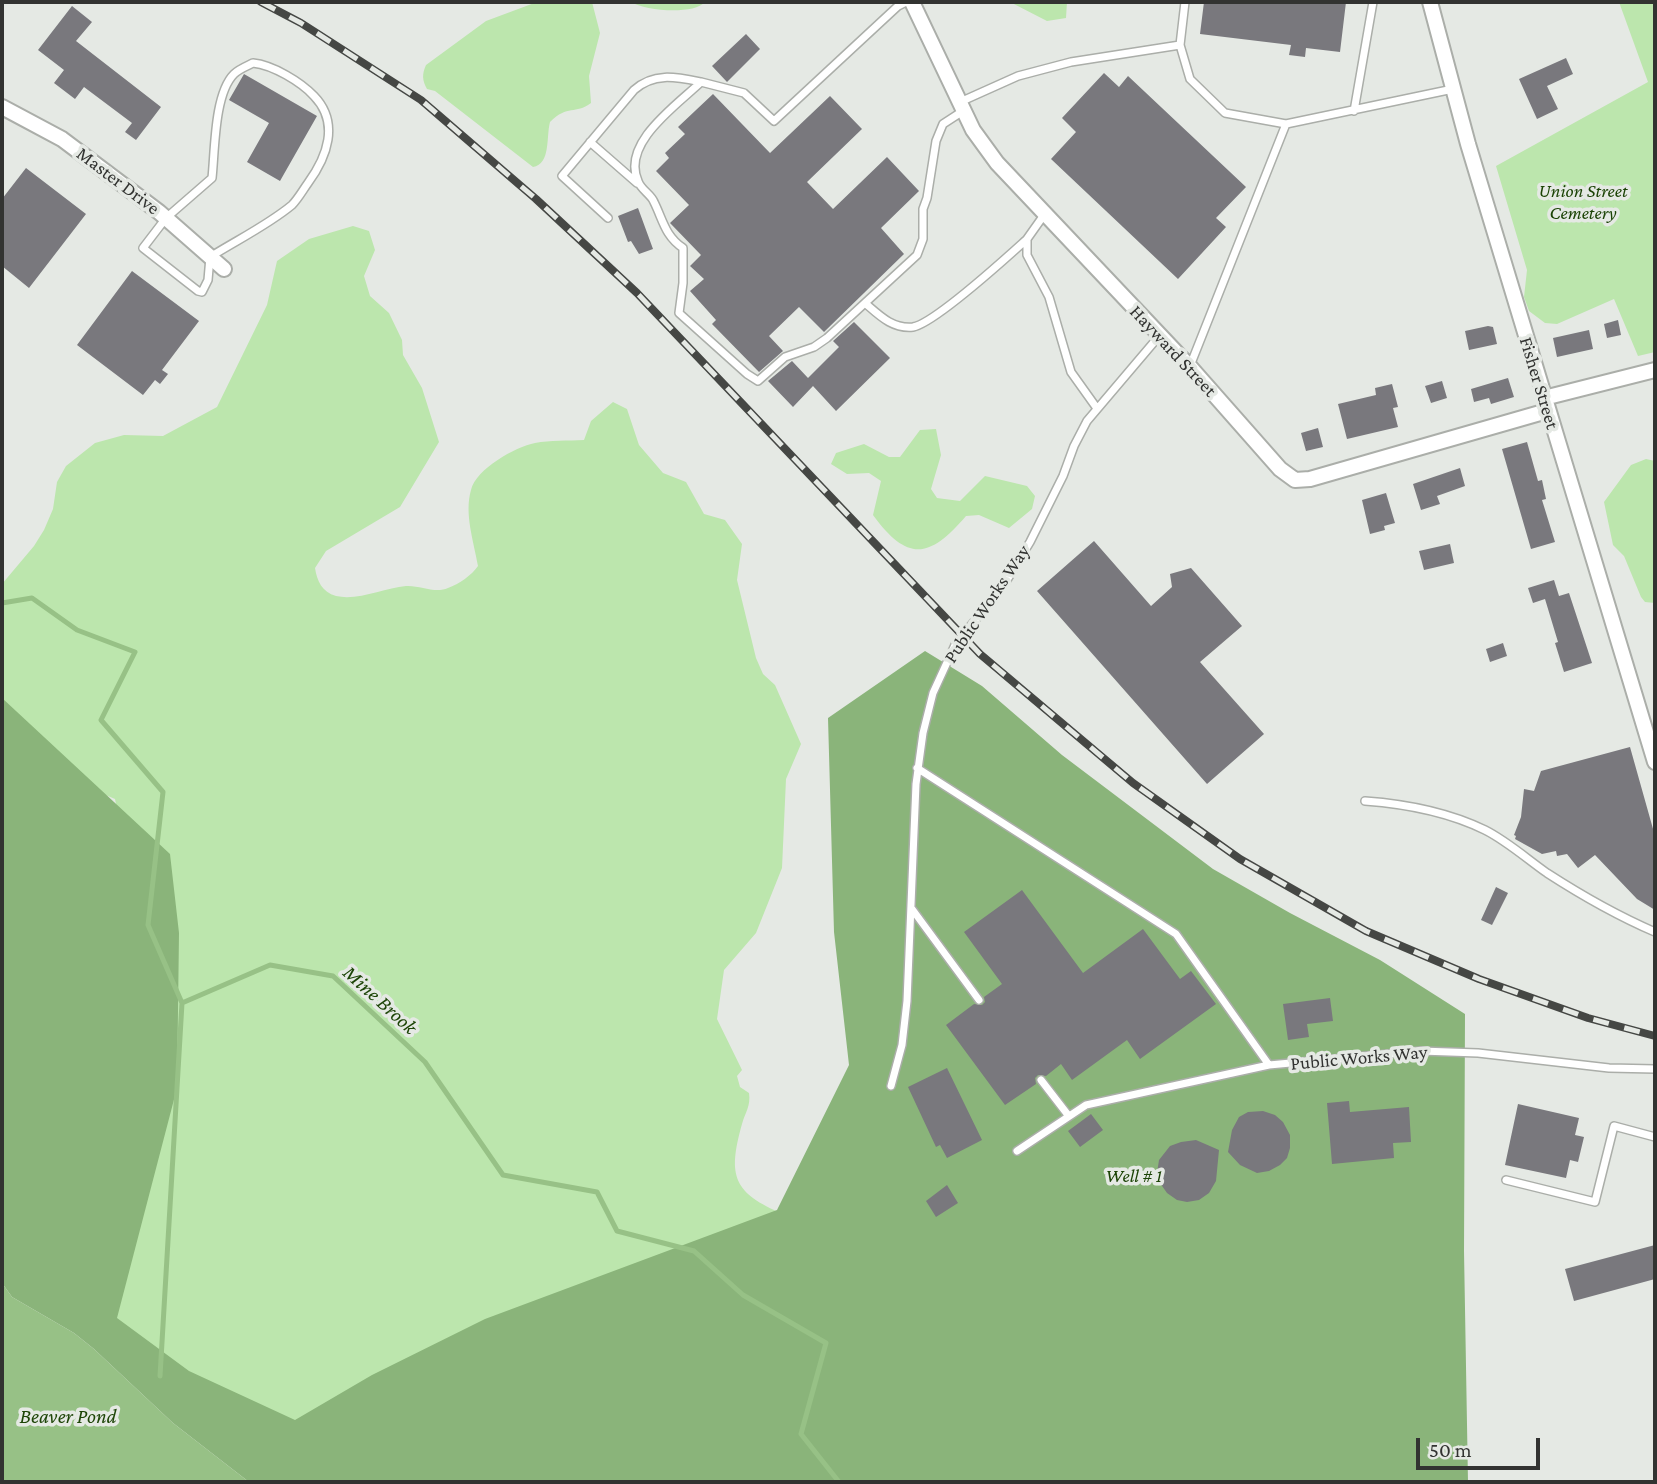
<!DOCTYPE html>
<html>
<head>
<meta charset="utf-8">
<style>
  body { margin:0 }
  #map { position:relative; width:1657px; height:1484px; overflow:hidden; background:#e5e9e4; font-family:"Crimson Pro",serif }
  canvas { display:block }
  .frame { position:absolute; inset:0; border:4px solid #323331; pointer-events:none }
  .scale { position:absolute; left:1416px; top:1438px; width:124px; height:32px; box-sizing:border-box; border:4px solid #323331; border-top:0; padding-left:9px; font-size:21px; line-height:24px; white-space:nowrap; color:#323331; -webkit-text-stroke:5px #e5e9e4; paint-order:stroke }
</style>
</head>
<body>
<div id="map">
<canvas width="1657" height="1484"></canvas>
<div class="frame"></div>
<div class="scale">50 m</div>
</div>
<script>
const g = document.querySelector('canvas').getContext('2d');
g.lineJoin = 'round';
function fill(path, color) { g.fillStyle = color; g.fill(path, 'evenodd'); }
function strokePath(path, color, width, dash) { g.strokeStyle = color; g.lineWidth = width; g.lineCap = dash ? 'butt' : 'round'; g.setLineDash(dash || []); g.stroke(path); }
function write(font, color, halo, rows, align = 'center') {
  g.font = font + ' "Crimson Pro",serif'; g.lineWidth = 7; g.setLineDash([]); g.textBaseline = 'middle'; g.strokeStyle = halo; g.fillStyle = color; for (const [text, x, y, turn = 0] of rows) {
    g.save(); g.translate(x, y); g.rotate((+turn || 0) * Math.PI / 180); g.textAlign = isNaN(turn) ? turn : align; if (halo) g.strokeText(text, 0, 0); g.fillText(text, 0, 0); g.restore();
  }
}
const green = new Path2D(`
  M537 2H592L600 33 589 76 591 103C575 115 568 104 550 122 546 137 551 164 533 167L435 91 427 89C422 80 422 74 426 65L486 21Z
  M631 2H705C694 15 645 11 631 2Z
  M1010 2H1067L1066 18 1047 21Z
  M1619 2H1655V352L1638 356 1614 299 1557 324 1545 323 1529 311 1524 297 1527 270 1496 166 1648 82Z
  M353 226 369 231 375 250 364 276 370 296 389 313 402 340 403 355 422 388 439 442 400 507 326 551 315 568C317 581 322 592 336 596 358 601 384 588 406 586 420 585 435 594 448 588 459 584 472 575 478 566 474 542 464 514 471 490 476 469 515 447 535 443 550 440 568 441 584 440L591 421 613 402 627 409 639 445 663 473 686 482 704 514 725 520 742 544 737 580 756 658 763 674 775 685 801 744 786 779 782 868 756 933 724 970 717 1019 742 1070 737 1076 740 1087 749 1093C751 1106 745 1113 742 1124 727 1177 734 1193 783 1214L277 1482 112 1341 117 809 115 799 84 786 2 730V584L34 546 44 530 53 509 57 482 66 466 95 443 124 435 163 436 217 407 267 305 277 261 309 239Z
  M936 429 941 455 931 489 937 498 960 501 985 476 1027 486 1035 496 1032 509 1009 528 979 515 966 516C930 558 908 563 873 515L881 481 869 473 847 474 831 464 836 453 864 444 889 457H900L920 430Z
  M1646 459 1655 461V603L1645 602 1641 597 1624 556 1613 545 1604 502 1631 465Z`);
const forest = new Path2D(`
  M925 651 982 686 1062 755 1213 869 1290 913 1380 960 1465 1014 1464 1251 1468 1482H249L173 1423 94 1349 74 1333 12 1297 2 1283V698L170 854 179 933 177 1088 117 1318 189 1371 295 1420 372 1375 485 1319 777 1210 849 1065 834 932 828 718Z`);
const water = new Path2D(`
  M2 1283 12 1297 74 1333 94 1349 173 1423 249 1482H2Z`);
const stream = new Path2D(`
  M2 603 32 598 77 630 135 652 101 720 163 792 148 925 182 1003 270 965 333 976 425 1062 503 1175 597 1192 617 1231 694 1251 743 1295 826 1343 801 1434 839 1482
  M160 1376 182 1003`);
const building = new Path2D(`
  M1204 2H1346L1340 52 1306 48 1305 57 1289 55 1291 45 1200 34Z
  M72 6 92 22 76 41 161 107 136 140 125 132 132 123 84 87 75 99 54 83 64 70 38 50Z
  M746 34 760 49 727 82 712 66Z
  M1566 58 1573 74 1547 86 1558 109 1537 119 1519 79Z
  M1104 73 1119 87 1128 76 1246 187 1216 218 1226 227 1178 279 1051 159 1076 132 1062 118Z
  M244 74 317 116 280 181 247 162 269 123 229 100Z
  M713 94 770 153 830 96 862 129 807 182 833 209 887 157 919 191 881 228 904 254 824 332 799 307 769 336 783 351 759 372 712 324 716 320 690 291 704 279 690 266 701 255 670 223 689 205 656 171 669 158 665 153 685 134 678 127Z
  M26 168 86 214 29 288 2 266V199Z
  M638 208 653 249 639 254 631 241 628 242 618 216Z
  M132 271 199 321 162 370 168 374 160 384 155 380 143 395 77 345Z
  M1618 320 1621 335 1607 338 1604 324Z
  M854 322 890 358 836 411 813 386 793 407 768 381 792 361 808 378 839 347 833 341Z
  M1488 326 1493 327 1497 344 1469 350 1465 331Z
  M1589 330 1593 349 1557 357 1553 338Z
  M1508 378 1514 397 1491 404 1489 398 1474 402 1471 389Z
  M1442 381 1447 398 1431 403 1425 386Z
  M1392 384 1398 407 1393 408 1398 427 1347 439 1338 404 1376 395 1375 388Z
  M1318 428 1323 447 1306 451 1301 433Z
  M1527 442 1538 481 1542 480 1546 499 1542 500 1555 542 1531 549 1502 449Z
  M1460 468 1465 486 1437 496 1440 504 1421 510 1413 484Z
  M1386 493 1395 523 1384 526 1385 530 1370 534 1362 500Z
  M1094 541 1151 606 1172 587 1170 574 1191 568 1242 626 1200 662 1264 734 1207 784 1037 591Z
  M1450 544 1454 563 1424 570 1419 551Z
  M1554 580 1559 596 1569 593 1592 663 1564 672 1555 643 1558 642 1545 599 1533 603 1528 588Z
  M1503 643 1507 656 1490 662 1486 649Z
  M1630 747 1655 836V910L1637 899 1595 855 1578 868 1567 854 1557 856 1556 851 1542 854 1515 839 1516 836 1514 835 1521 817 1524 789 1534 791 1541 771Z
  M1496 887 1508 893 1492 925 1481 920Z
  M1022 890 1083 973 1143 929 1180 979 1191 971 1216 1004 1140 1059 1127 1040 1072 1080 1061 1064 1046 1076 1038 1075 1035 1078 1036 1084 1005 1105 946 1025 974 1004 982 1005 985 1002 984 997 1002 984 964 932Z
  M1330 998 1333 1021 1307 1024 1309 1037 1288 1040 1283 1004Z
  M947 1068 982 1140 947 1158 940 1145 936 1147 908 1087Z
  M1349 1101 1350 1112 1409 1107 1411 1142 1393 1143 1394 1158 1332 1164 1327 1103Z
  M1518 1104 1579 1118 1575 1135 1584 1137 1578 1162 1570 1160 1566 1178 1505 1165Z
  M1263 1111 1275 1115 1283 1122 1290 1135V1148L1287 1158 1280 1165 1269 1171 1257 1173 1240 1165 1228 1152 1232 1130 1239 1117 1248 1112Z
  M1091 1114 1103 1130 1080 1147 1068 1131Z
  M1196 1140 1219 1150 1216 1181 1209 1193 1199 1200 1187 1202 1177 1200 1167 1193 1160 1183 1157 1173 1159 1160 1170 1146 1181 1142Z
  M947 1185 958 1203 936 1217 926 1201Z
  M1655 1245V1279L1574 1301 1565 1269Z`);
const lane = new Path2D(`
  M906 2 898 6 774 121 744 93 701 82C677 105 621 143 638 181 641 190 651 194 654 202 663 220 665 236 683 248V283L679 313 747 374 758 381 785 357 814 347 827 338 917 255 923 239V209L927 198 936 141 943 124 963 111
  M1180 45 1190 79 1225 113 1286 124 1453 89
  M253 63C273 65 301 82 314 96 340 123 327 157 308 183 303 190 298 199 292 205 268 225 237 240 210 257L208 280 202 292 198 291 143 248 166 218 212 178C215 151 214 94 234 74 239 69 247 66 253 63Z
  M960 102 1018 76 1071 62 1180 45 1185 2
  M1354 111 1373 2
  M590 142 637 183
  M1044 215 1027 239V255L1049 297 1071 372 1096 407
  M608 218 562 176 634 90C654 72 676 77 701 82
  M865 303C879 315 892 329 913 327 935 323 1006 258 1026 240
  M1190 366 1286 124
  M917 768 1176 934 1269 1065
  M1365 801C1406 804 1448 812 1485 830 1507 841 1527 859 1547 873 1581 895 1618 916 1655 932
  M912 909 979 1000
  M1041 1080 1068 1115
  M891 1086 902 1045 907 1001 916 784 923 733 933 693 955 645 1004 585 1030 542 1063 476 1074 446 1087 421 1160 335
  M1017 1151 1086 1105 1269 1065 1421 1051 1478 1053 1609 1068 1655 1069
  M1506 1180 1595 1202 1614 1126 1655 1137`);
const street = new Path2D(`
  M912 2 973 130 997 163 1190 367 1280 469 1295 480 1310 479 1547 411
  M1430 2 1468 144 1655 762
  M2 107 62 139 159 212 224 269
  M1544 398 1655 370`);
const rail = new Path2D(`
  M261 2 301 23 421 100 536 199 637 293 980 654 1133 783 1240 859 1366 931 1479 979 1588 1018 1655 1036`);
const streetNames = [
  ["Master Drive",118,181,37],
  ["Hayward Street",1173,351,47],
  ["Fisher Street",1539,383,73],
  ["Public Works Way",987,604,-56],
  ["Public Works Way",1359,1058,-5]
];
const parkNames = [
  ["Union Street",1583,191],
  ["Cemetery",1583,213],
  ["Well # 1",1134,1176]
];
const waterNames = [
  ["Mine Brook",380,1000,42],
  ["Beaver Pond",68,1417]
];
fill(green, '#bce6ad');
fill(forest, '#8ab47a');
fill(water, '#97c186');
strokePath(stream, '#97c186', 5);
fill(building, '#79787d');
strokePath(lane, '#abaea9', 10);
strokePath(street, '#abaea9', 18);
strokePath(lane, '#fff', 7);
strokePath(street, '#fff', 14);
strokePath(rail, '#454744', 8);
strokePath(rail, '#e5e9e4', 5, [16]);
write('19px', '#323331', '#e5e9e4', streetNames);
write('italic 19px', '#1b4305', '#e5e9e4', parkNames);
write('italic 21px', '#1d4507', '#e5e9e4', waterNames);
</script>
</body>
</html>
